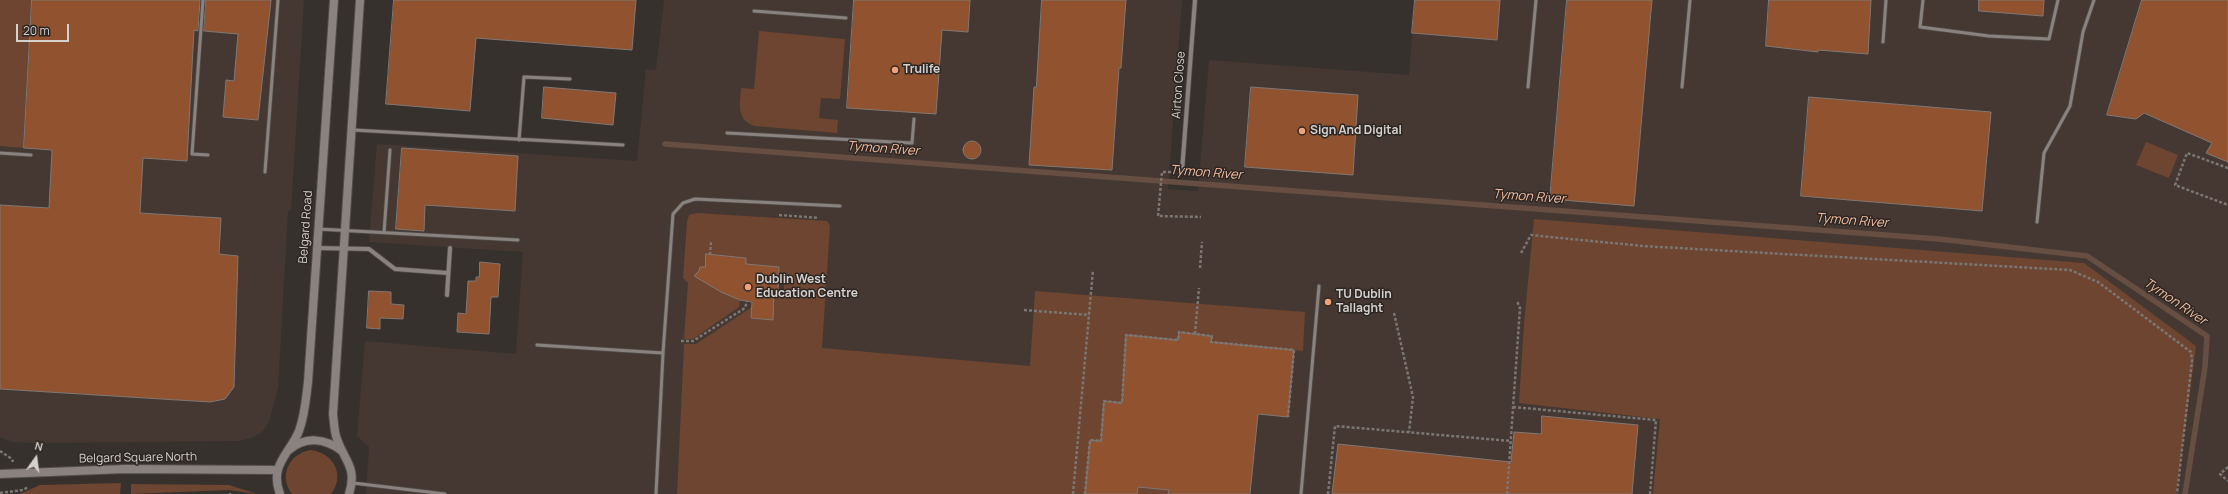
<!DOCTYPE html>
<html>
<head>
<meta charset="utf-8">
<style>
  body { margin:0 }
  #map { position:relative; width:2228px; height:494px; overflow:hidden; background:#37312e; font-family:Manrope,sans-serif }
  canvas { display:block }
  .north { position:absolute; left:16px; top:438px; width:40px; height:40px; -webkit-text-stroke:3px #2d2724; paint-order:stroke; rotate:14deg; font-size:11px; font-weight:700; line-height:16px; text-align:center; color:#d5d1cf }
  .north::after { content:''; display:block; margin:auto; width:14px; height:18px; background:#d5d1cf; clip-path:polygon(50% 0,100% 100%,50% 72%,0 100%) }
  .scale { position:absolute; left:16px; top:24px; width:53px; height:18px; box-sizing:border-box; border:2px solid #d5d1cf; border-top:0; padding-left:5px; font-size:12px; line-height:14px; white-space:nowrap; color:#d5d1cf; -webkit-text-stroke:3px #2d2724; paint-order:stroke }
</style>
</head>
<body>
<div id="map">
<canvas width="2228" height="494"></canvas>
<div class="north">N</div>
<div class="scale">20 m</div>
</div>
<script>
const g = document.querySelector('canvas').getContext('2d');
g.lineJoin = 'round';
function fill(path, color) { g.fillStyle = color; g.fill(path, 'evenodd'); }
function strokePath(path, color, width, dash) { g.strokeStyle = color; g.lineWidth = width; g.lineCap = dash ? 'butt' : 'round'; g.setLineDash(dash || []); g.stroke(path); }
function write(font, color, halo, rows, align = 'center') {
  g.font = font + ' Manrope,sans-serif'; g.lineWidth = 3; g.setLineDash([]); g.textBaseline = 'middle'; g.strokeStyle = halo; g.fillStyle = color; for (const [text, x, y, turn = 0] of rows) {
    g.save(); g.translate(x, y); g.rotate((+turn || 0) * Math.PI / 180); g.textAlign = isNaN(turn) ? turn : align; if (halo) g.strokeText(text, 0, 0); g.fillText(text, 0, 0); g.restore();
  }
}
const built = new Path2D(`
  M0 0H304L291 211H288L278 388 269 422 262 432 251 438 238 441 40 443 13 442 0 437Z
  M664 0H1182L1168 189 1198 191 1209 60 1409 75 1415 0H2228V494H366L369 447 357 436 365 341 516 354 523 252 369 242 377 144 637 161 646 69 656 70Z`);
const green = new Path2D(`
  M0 0H32L24 148 0 146Z
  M759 31 845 39 840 99 821 98 819 118 838 120 837 133 755 126C736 120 740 105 741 88L754 89Z
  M2146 142 2178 155 2169 178 2136 165Z
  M697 213 827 221 830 226 822 348 1030 366 1035 291 1305 312 1303 351 1211 342V335L1179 332 1178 340 1126 335 1122 403 1104 401 1101 441 1090 440 1085 494H677L684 344H696L752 307 751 318 773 320 774 291H784V284H778V267L746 264V258L706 255 705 267H700L699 275 696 274 694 276 740 300 739 307 693 339H684L688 283 683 278 687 222 689 215Z
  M1534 219 2084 263 2196 346 2176 494H1653L1660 419 1519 403 1524 324Z
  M310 450C333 452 346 475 331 494H292C278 476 289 454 310 450Z
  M121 483 120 494H20L40 485Z
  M131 484 229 485 257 494 229 490 131 494Z
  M1138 487 1169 490 1168 494H1137Z`);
const stream = new Path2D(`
  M665 144 1939 239 2087 256 2207 336 2205 367 2185 494`);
const building = new Path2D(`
  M32 0H200L198 31 194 30 187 161 143 158 140 213 221 218 219 254 238 256 234 387 225 399 210 402 0 389V205L49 208 52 150 24 148Z
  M206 0H271L258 120 223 117 226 80 234 81 238 34 204 31Z
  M394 0H636L632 50 476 38 470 111 386 104Z
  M854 0H970L968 32 942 30 936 114 847 108Z
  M1042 0H1126L1121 68H1119L1112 170 1029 165 1034 87H1036Z
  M1415 0H1500L1497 40 1412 33Z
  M1567 0H1652L1634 206 1550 199Z
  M1769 0H1871L1868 54 1818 50V52L1766 46Z
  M1979 0H2044L2043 16 1979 11Z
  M2142 0H2228V162L2206 153 2212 143 2144 113 2136 119 2107 115Z
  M544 87 616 93 613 125 542 118Z
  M1251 87 1358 95 1353 175 1245 167Z
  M1809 97 1991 112 1982 211 1801 196Z
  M963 150a9 9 0 1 1 18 0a9 9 0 1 1-18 0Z
  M402 148 518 156 515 211 425 205 424 231 396 229Z
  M706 254 746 258V264L779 267 778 291H774L773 320 751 318 752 302 740 300 721 292 694 276 699 271 700 267H705Z
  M480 262 500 264 498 297H491L489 334 457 332 458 313 466 314 468 281H476V277H479Z
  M369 291 391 292V304L404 305 403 319 380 318V329L367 328Z
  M1179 332 1212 336 1211 342 1294 350 1288 417 1258 414 1250 494H1168L1169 490 1138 487 1137 494H1085L1090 440 1101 441 1104 401 1122 403 1126 335 1178 340Z
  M1542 416 1638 425 1632 494H1332L1338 444 1511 462 1514 432 1541 434Z`);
const path = new Path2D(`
  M2228 168 2187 153 2175 185 2228 205
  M1171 172H1162L1158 216 1201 217
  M779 215 819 218
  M1521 253 1531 235 1642 246 2070 270 2098 282 2191 352 2192 361 2177 494
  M710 255 711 242
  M1200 268 1202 242
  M1024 310 1089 315
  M1394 313 1413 397 1409 432
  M1195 334 1199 288
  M681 341H693L745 308 747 301
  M1513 407 1656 420 1650 494
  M0 451 12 459 13 462
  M2228 467 2220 474 2228 481
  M0 493 23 490 28 487
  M230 493V494
  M1073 494 1093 270
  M1085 494 1090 440 1101 441 1104 401 1122 403 1126 335 1178 340 1179 332 1212 336 1211 342 1294 350 1288 417
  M1328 494 1335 426 1511 441
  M1507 494 1520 308 1517 301`);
const lane = new Path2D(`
  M203 0 192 154 208 155
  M1923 0 1920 27 1989 36 2049 39 2058 0
  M754 11 846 18
  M1883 42 1886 0
  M1528 87 1536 0
  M1682 87 1690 0
  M353 130 623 145
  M727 133 912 143 914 119
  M519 140 524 77 570 79
  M0 153 31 155
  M265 172 278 0
  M2037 222 2044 153 2070 106 2083 32 2094 0
  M318 229 518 240
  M384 233 390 150
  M537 345 663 353
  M353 483 445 494
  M656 494 663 353 673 214 683 203 695 199 840 206
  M1301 494 1319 286`);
const street = new Path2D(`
  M1182 171 1195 0
  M317 248 369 249 395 269 448 273
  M447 295 450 248`);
const secondary = new Path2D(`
  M289 450C305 436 325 438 342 451
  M0 474 125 469 277 470
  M280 494C269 465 289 455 299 431 305 415 306 398 308 382L334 0
  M349 494C358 466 343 460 336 436 334 429 334 421 333 414L360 0`);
const markers = [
  [895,70,4,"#f0a279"],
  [1302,131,4,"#f0a279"],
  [748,287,4,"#f0a279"],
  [1328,302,4,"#f0a279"]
];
const poiNames = [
  ["Trulife",903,70],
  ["Sign And Digital",1310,131],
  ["Dublin West",756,280],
  ["Education Centre",756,294],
  ["TU Dublin",1336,295],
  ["Tallaght",1336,309]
];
const streetNames = [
  ["Airton Close",1179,85,-86],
  ["Belgard Road",306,227,-86],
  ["Belgard Square North",138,458,-1]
];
const waterNames = [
  ["Tymon River",883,149,4],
  ["Tymon River",1206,173,4],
  ["Tymon River",1529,197,4],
  ["Tymon River",1852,221,4],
  ["Tymon River",2175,302,34]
];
fill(built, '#453832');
fill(green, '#6d4530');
strokePath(stream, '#664f42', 5.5);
fill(building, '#90522f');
strokePath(building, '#7f7874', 1);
strokePath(lane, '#514d4a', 4.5);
strokePath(street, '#514d4a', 5.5);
strokePath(secondary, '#514d4a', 10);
strokePath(path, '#7b7673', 2.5, [3, 2]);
strokePath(lane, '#89827e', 3);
strokePath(street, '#89827e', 4);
strokePath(secondary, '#89827e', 8);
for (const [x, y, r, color] of markers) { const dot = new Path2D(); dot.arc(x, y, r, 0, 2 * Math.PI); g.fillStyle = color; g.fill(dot); strokePath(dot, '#2d2724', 1.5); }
write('bold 12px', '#d5d1cf', '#2d2724', poiNames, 'left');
write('12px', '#d5d1cf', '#2d2724', streetNames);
write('italic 13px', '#f4bc9f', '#2d2724', waterNames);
</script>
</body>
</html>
